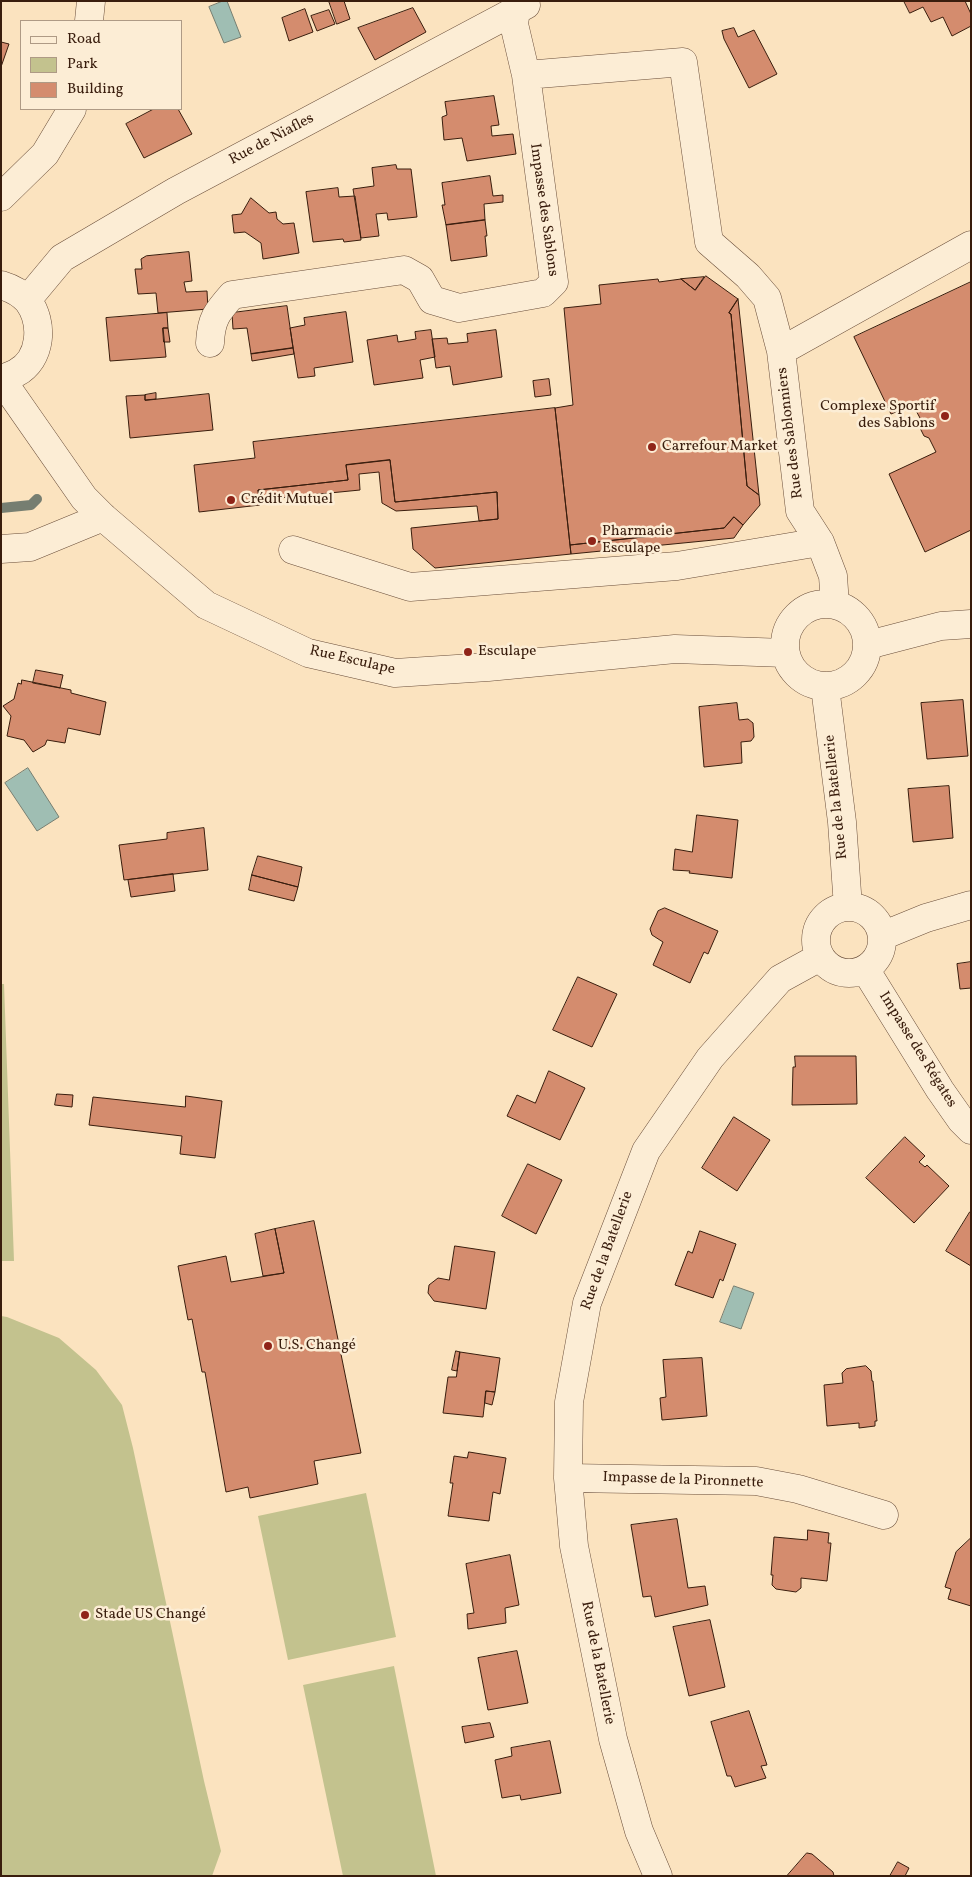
<!DOCTYPE html>
<html>
<head>
<meta charset="utf-8">
<style>
  body { margin:0 }
  #map { position:relative; width:972px; height:1877px; overflow:hidden; background:#fbe3bf; font-family:Vollkorn,serif }
  canvas { display:block }
  .frame { position:absolute; inset:0; border:2px solid #391d0d; pointer-events:none }
  .legend { position:absolute; left:20px; top:20px; width:162px; height:90px; box-sizing:border-box; background:#fcedd5; border:1px solid #ae9a85; margin:0; padding:6px 9px; list-style:none; font-size:15px; color:#391d0d }
  .legend li { display:flex; align-items:center; gap:10px; height:25px }
  .legend b { width:25px; border:1px solid #ae9a85 }
</style>
</head>
<body>
<div id="map">
<canvas width="972" height="1877"></canvas>
<div class="frame"></div>
<ul class="legend">
<li><b style="height:6px;background:#fcedd5"></b>Road</li>
<li><b style="height:14px;background:#c3c28e"></b>Park</li>
<li><b style="height:14px;background:#d48c6e"></b>Building</li>
</ul>
</div>
<script>
const g = document.querySelector('canvas').getContext('2d');
g.lineJoin = 'round';
function fill(path, color) { g.fillStyle = color; g.fill(path, 'evenodd'); }
function strokePath(path, color, width, dash) { g.strokeStyle = color; g.lineWidth = width; g.lineCap = dash ? 'butt' : 'round'; g.setLineDash(dash || []); g.stroke(path); }
function write(font, color, halo, rows, align = 'center') {
  g.font = font + ' Vollkorn,serif'; g.lineWidth = 5; g.setLineDash([]); g.textBaseline = 'middle'; g.strokeStyle = halo; g.fillStyle = color; for (const [text, x, y, turn = 0] of rows) {
    g.save(); g.translate(x, y); g.rotate((+turn || 0) * Math.PI / 180); g.textAlign = isNaN(turn) ? turn : align; if (halo) g.strokeText(text, 0, 0); g.fillText(text, 0, 0); g.restore();
  }
}
const green = new Path2D(`
  M1 984H4L14 1261H1Z
  M1 1316 7 1317 59 1338 96 1370 122 1405 133 1448 204 1781 221 1851 212 1876H1Z
  M366 1493 396 1637 288 1660 258 1516Z
  M394 1666 436 1876H343L303 1685Z`);
const water = new Path2D(`
  M223 1H227L241 37 224 43 209 7Z
  M28 768 59 817 37 831 5 783Z
  M734 1286 754 1293 741 1329 720 1322Z`);
const stream = new Path2D(`
  M1 508 31 505 37 499`);
const building = new Path2D(`
  M329 1H344L350 19 337 24Z
  M904 1H965L971 14V26L952 36 943 17 931 22 923 7 910 13Z
  M413 8 426 32 375 60 358 28Z
  M305 9 313 32 289 41 282 18Z
  M329 10 335 24 317 31 311 16Z
  M734 28 738 37 754 30 777 74 749 88 724 39 722 31Z
  M1 42 9 44 1 67Z
  M494 96 499 125 491 126 492 136 513 134 516 154 467 161 462 138 444 140 442 117 447 115 445 102Z
  M154 109H178L192 134 144 158 126 124Z
  M396 165 397 169H411L417 217 388 220 387 213 376 214 379 236 361 238 353 189 374 186 372 168Z
  M490 176 493 196 503 195V202L484 204 485 220 446 225 442 205H445L442 183Z
  M338 188 339 197 355 196 361 240 344 242 343 239 313 242 306 192Z
  M251 198 269 213 276 212 277 219 283 224 294 223 299 253 263 259 261 243 245 232 234 233 232 215 241 214Z
  M485 220 487 236H485L487 256 451 261 446 225Z
  M189 252 192 281 184 282 186 292 207 291 208 309 158 313 156 293 138 294 135 269H142L141 259 146 256Z
  M706 276 738 299 729 313 731 314 747 486 759 495 760 505 743 525 734 517 724 528 570 545 555 408 573 405 564 308 601 304 599 285 658 279 659 282 681 279 695 290Z
  M704 277 695 290 681 279Z
  M971 282V530L925 552 889 474 936 452 929 438 924 436 917 422 920 418 913 405 891 414 854 337Z
  M738 299 759 495 747 486 731 314 729 313Z
  M287 306 293 348 251 354 247 328 233 329 232 313Z
  M346 312 353 362 314 368 315 376 298 378 290 328 305 325 304 318Z
  M167 313 168 328H163L166 357 110 361 106 318Z
  M163 328H168L170 342H164Z
  M431 330 435 357 420 360 423 378 374 385 367 340 397 335 398 342 416 339 415 332Z
  M496 330 502 377 453 385 450 366 436 368 432 339 447 338 448 344 468 342 467 334Z
  M293 348 294 354 252 361 251 354Z
  M549 379 551 395 535 397 533 381Z
  M156 393V399L145 400V395Z
  M209 394 213 430 130 438 126 396 145 395V400Z
  M555 408 571 554 435 568 413 549 411 528 498 519 497 492 395 502 390 460 346 465 348 480 258 490 260 505 199 512 194 465 255 458 253 442Z
  M390 460 395 502 497 492 498 519 479 521 477 506 396 511 382 503 379 472 359 474 360 490 259 500 258 490 348 480 346 465Z
  M734 517 743 525 734 538 571 554 570 545 724 528Z
  M36 670 63 675 60 688 33 683Z
  M22 680 71 690V693L106 702 100 735 68 728 65 743 47 740 45 745 33 752 24 740 7 736 11 716 3 706 14 699 18 683 21 684Z
  M963 700 968 756 927 759 921 703Z
  M737 703 739 720 748 719 753 723 754 737 751 741 741 742 742 763 704 767 699 707Z
  M949 786 953 838 913 842 908 789Z
  M697 815 738 820 732 878 689 873 690 871 673 870 675 849 692 852Z
  M204 828 208 870 124 880 119 845 167 839V833Z
  M258 856 302 867 298 887 252 875Z
  M173 874 175 891 131 897 128 880Z
  M252 875 298 887 294 901 249 890Z
  M665 908 718 931 708 954 704 952 690 983 653 965 663 942 652 935 650 929 658 911Z
  M971 962V988L960 989 957 964Z
  M578 977 617 994 592 1047 553 1030Z
  M795 1056H856L857 1104 792 1105 793 1067H795Z
  M549 1071 585 1088 560 1140 507 1116 517 1095 535 1103Z
  M57 1094 73 1095 72 1107 55 1105Z
  M186 1096 222 1101 215 1158 180 1154 182 1136 89 1125 93 1097 185 1107Z
  M734 1117 770 1140 737 1191 702 1168Z
  M905 1137 925 1156 919 1162 925 1167 927 1165 949 1186 914 1223 866 1178Z
  M528 1164 562 1180 536 1234 502 1216Z
  M970 1212H971V1266L946 1251Z
  M314 1221 361 1453 314 1461 318 1484 250 1498 248 1487 226 1492 205 1372H202L192 1319 188 1320 178 1266 226 1256 231 1282 284 1273 275 1229Z
  M275 1229 284 1273 263 1276 255 1234Z
  M700 1231 736 1244 723 1281 720 1279 713 1298 675 1285 688 1251 692 1253Z
  M455 1246 495 1252 486 1309 434 1301 428 1293 429 1285 438 1278 449 1280Z
  M456 1351 460 1352 457 1371 452 1370Z
  M460 1352 500 1358 495 1392 486 1391 483 1417 443 1413 448 1377H456Z
  M702 1358 707 1416 662 1420 660 1398 666 1397 663 1360Z
  M866 1366 871 1371 872 1381H873L877 1421H875V1426L859 1428V1423L827 1426 824 1385 843 1383 842 1373 846 1369Z
  M486 1391 495 1392 492 1405 485 1403Z
  M469 1452 506 1458 500 1494 493 1492 489 1521 448 1516 453 1483H450L454 1456 467 1458Z
  M677 1519 688 1588 705 1586 708 1605 655 1617 651 1596 643 1597 631 1525Z
  M808 1530 829 1533 828 1543H831L827 1581 801 1578V1588L796 1592 776 1589 772 1585 773 1575H771L774 1537 807 1540Z
  M971 1538V1606L948 1599 951 1589 945 1587 956 1552Z
  M510 1555 519 1605 505 1608 506 1623 468 1629 467 1614 474 1613 466 1564Z
  M710 1620 725 1687 689 1696 673 1627Z
  M517 1651 528 1703 488 1710 478 1658Z
  M749 1711 767 1765 761 1766 766 1778 735 1787 731 1776H727L711 1722Z
  M490 1723 494 1737 465 1743 462 1727Z
  M550 1741 561 1793 521 1800 520 1795 502 1798 495 1760 512 1756 511 1748Z
  M807 1853 812 1854 833 1872 834 1876H787Z
  M898 1862 909 1868 905 1876H890Z`);
const minor = new Path2D(`
  M89 21 91 1
  M526 75 683 62 709 242 748 276 767 298 781 351
  M1 197 45 154 72 109
  M1 285C11 288 21 293 28 301 44 323 42 359 16 373 11 376 6 377 1 379
  M27 300 62 258 176 191 526 5
  M210 343C211 319 217 312 232 295L404 270 420 279 432 300 459 308 543 293 554 282 526 75 514 24 516 10
  M1 379 84 498 103 517 206 605 308 653 395 673 488 667 675 649 785 653
  M1 549 30 547 103 517
  M293 550 410 587 677 566 820 542
  M785 645a41 41 0 1 1 82 0a41 41 0 1 1-82 0Z
  M835 605 833 576 820 542 800 511 781 351 971 245
  M868 645 941 626 971 624
  M825 687 842 822 848 907
  M816 940a33 33 0 1 1 66 0a33 33 0 1 1-66 0Z
  M882 936 926 918 971 905
  M865 969 940 1090 961 1120 971 1130
  M568 1478 756 1481 798 1489 884 1515
  M658 1876 639 1831 613 1739 574 1546 568 1478 569 1402 587 1303 646 1151 710 1058 780 979 820 957`);
const markers = [
  [945,416,5,"#8f2418"],
  [652,447,5,"#8f2418"],
  [231,500,5,"#8f2418"],
  [592,541,5,"#8f2418"],
  [468,652,5,"#8f2418"],
  [268,1346,5,"#8f2418"],
  [85,1615,5,"#8f2418"]
];
const streetNames = [
  ["Rue de Niafles",272,140,-28],
  ["Impasse des Sablons",543,210,82],
  ["Rue des Sablonniers",791,433,-97],
  ["Rue Esculape",352,661,13],
  ["Rue de la Batellerie",837,797,-96],
  ["Impasse des Régates",917,1050,58],
  ["Rue de la Batellerie",608,1251,-70],
  ["Impasse de la Pironnette",683,1481,2],
  ["Rue de la Batellerie",597,1663,79]
];
const poiNames = [
  ["Complexe Sportif",935,407,"right"],
  ["des Sablons",935,424,"right"],
  ["Carrefour Market",662,447],
  ["Crédit Mutuel",241,500],
  ["Pharmacie",602,532],
  ["Esculape",602,549],
  ["Esculape",478,652],
  ["U.S. Changé",278,1346],
  ["Stade US Changé",95,1615]
];
fill(green, '#c3c28e');
fill(water, '#9fbeb3');
strokePath(water, '#767e71', 1);
strokePath(stream, '#767e71', 10);
fill(building, '#d48c6e');
strokePath(building, '#391d0d', 1);
strokePath(minor, '#6a4e3a', 29);
strokePath(minor, '#fcedd5', 28);
for (const [x, y, r, color] of markers) { const dot = new Path2D(); dot.arc(x, y, r, 0, 2 * Math.PI); g.fillStyle = color; g.fill(dot); strokePath(dot, '#fcedd5', 2); }
write('15px', '#391d0d', '#fcedd5', streetNames);
write('15px', '#391d0d', '#fcedd5', poiNames, 'left');
</script>
</body>
</html>
